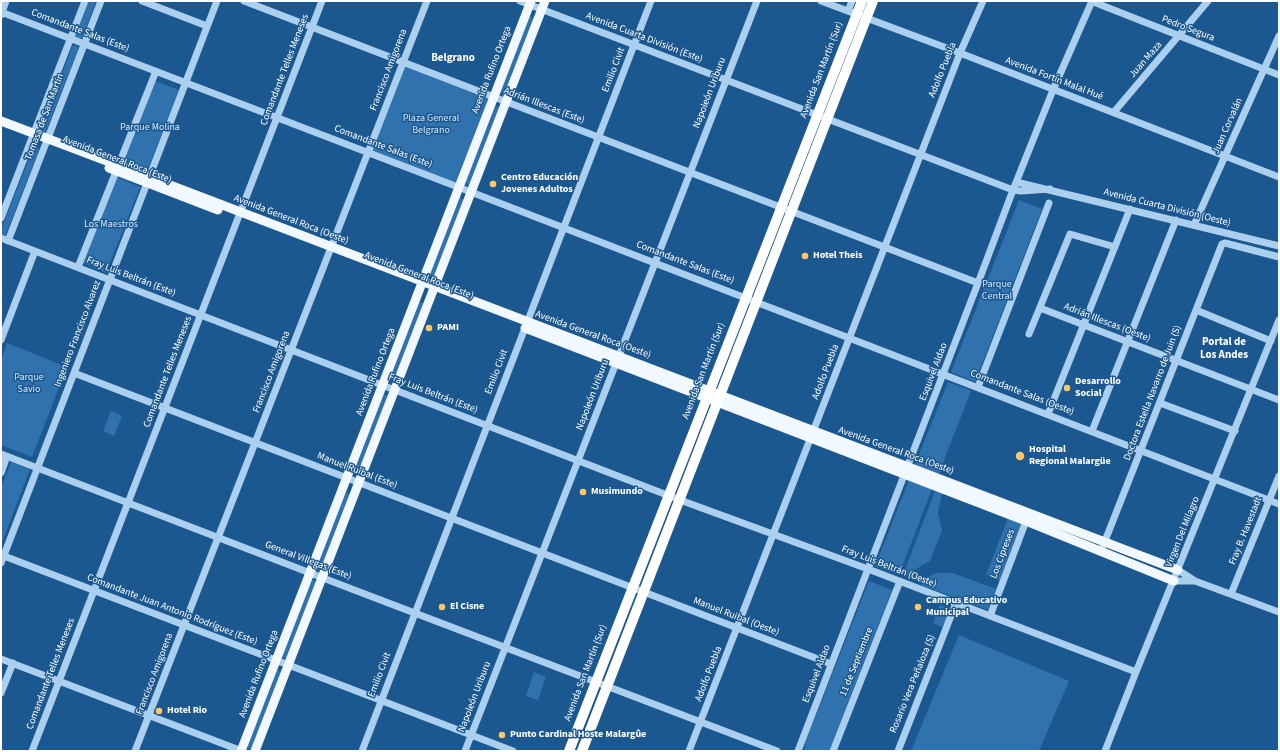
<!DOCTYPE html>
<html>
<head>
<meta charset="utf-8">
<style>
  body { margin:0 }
  #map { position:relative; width:1280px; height:752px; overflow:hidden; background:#1c5890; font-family:"Source Sans 3",sans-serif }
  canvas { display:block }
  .frame { position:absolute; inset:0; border:2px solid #fff; pointer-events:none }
</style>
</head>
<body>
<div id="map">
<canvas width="1280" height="752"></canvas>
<div class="frame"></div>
</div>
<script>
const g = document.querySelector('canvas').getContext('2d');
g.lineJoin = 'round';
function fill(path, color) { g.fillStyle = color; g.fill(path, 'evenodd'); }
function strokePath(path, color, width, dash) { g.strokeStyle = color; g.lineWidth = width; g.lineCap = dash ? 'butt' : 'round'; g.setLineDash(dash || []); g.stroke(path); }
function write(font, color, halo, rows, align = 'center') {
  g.font = font + ' "Source Sans 3",sans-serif'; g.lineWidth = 3; g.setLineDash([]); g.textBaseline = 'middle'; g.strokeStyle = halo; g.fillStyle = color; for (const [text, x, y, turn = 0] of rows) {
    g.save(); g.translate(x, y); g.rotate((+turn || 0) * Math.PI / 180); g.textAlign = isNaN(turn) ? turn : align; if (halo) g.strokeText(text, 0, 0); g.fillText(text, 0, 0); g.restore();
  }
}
const green = new Path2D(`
  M89 1H96L82 38 80 39 76 38V35Z
  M530 16 534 18 504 95H502L500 92Z
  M74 45 78 47V50L45 133H40L72 47Z
  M403 62 493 97 458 187 368 152Z
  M155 81 179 90 145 176 122 166Z
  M496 106 499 107 469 185H467L466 181Z
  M35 146 39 148V150L6 234 5 235H2L1 230 33 148Z
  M116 177 140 187 106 273 83 263Z
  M460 198 464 199 434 277H431L430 273Z
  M1019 200 1042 209 975 382 951 372Z
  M420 302 424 303 393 381H391L390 377 418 303Z
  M7 343 67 367 32 457 1 445V360Z
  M948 382 971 391 938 476 914 467Z
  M384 394 388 396 358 474H356L354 470Z
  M111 411 122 416 114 436 103 431Z
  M11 462 30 469 1 545V487Z
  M909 480 932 489 899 575 875 566Z
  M935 491 942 494 938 513 942 530 930 561 914 570 910 578 903 575Z
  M346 492 350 494V496L321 570 317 571 316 568Z
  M1008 518 1021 523 1000 581 986 575Z
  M936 573H953L996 589 988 610 921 585 924 579Z
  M313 580 316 581 286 659H284L282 656 311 581Z
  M869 581 892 590 829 751H805V743Z
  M940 605 952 609 944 628 933 623Z
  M959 635 1069 681 1039 751H911Z
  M277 670 281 671 252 748 249 749 247 745Z
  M534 672 546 677 538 700 526 696Z`);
const minor = new Path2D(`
  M142 1 207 26
  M244 1 978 283
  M520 1 1013 190 1021 191 1050 189
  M821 1 960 53 1279 177
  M1091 1 1279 75
  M848 11 852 1
  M1 12 458 187 1279 504
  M1 15 6 1
  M1114 112 1208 1
  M1016 182 1279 246
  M1 218 85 1
  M1194 225 1279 36
  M1 238 680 500 868 569 1136 672
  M8 241 101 1
  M78 267 156 71
  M1040 308 1279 400
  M1196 310 1271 341
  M1029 334 1070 234 1115 247
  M1 340 35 251
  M74 373 831 664
  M978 387 1049 203
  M1160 403 1235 431
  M1048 414 1130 209
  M1092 431 1176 220
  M1 454C260 553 517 654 777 751
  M1 473 7 456
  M1103 546 1222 244 1225 243 1279 257
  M4 556 513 751
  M1 563 217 1
  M1178 570 1195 581 1279 612
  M1174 581H1195
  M1231 594 1279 476
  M990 616 1026 521
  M1 659 242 751
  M1 693 13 663
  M32 751 322 1
  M135 751 427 1
  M362 751 651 1
  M465 751 757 1
  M689 751 960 53 983 1
  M798 751 978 283 1013 190 1053 90 1092 1
  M833 751 900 581
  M898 751 956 603
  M1105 751 1136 672 1279 320`);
const major = new Path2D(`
  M1 121 149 177 1178 570
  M109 168 218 210
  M525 328 1026 521 1174 581
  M241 751 531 1
  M255 751 545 1`);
const highway = new Path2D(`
  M569 751 862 1
  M582 751 873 1`);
const markers = [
  [493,184,4,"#fec76a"],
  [805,256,4,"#fec76a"],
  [429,328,4,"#fec76a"],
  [1067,388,4,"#fec76a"],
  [1020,456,5,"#fec76a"],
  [583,492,4,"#fec76a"],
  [442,607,4,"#fec76a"],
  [918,607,4,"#fec76a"],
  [159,711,4,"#fec76a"],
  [502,735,4,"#fec76a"]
];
const streetNames = [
  ["Pedro Segura",1188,29,21],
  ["Comandante Salas (Este)",80,31,21],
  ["Avenida Cuarta División (Este)",644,38,21],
  ["Juan Maza",1146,60,-49],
  ["Comandante Telles Meneses",285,70,-69],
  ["Francisco Amigorena",389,70,-69],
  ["Avenida Rufino Ortega",492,70,-69],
  ["Emilio Civit",614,70,-69],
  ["Avenida San Martín (Sur)",822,70,-69],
  ["Adolfo Puebla",943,70,-68],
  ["Avenida Fortín Malal Hué",1054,79,21],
  ["Napoleón Uriburu",710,93,-69],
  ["Adrián Illescas (Este)",544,106,21],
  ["Tomasa de San Martín",45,117,-69],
  ["Juan Corvalán",1228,126,-66],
  ["Comandante Salas (Este)",383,147,21],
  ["Avenida General Roca (Este)",117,160,21],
  ["Avenida Cuarta División (Oeste)",1167,208,14],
  ["Avenida General Roca (Oeste)",291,220,21],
  ["Comandante Salas (Este)",685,263,21],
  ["Avenida General Roca (Este)",419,276,21],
  ["Fray Luis Beltrán (Este)",131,277,21],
  ["Adrián Illescas (Oeste)",1107,323,21],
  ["Ingeniero Francisco Alvarez",78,334,-69],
  ["Avenida General Roca (Oeste)",593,335,20],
  ["Avenida San Martín (Sur)",704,371,-69],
  ["Comandante Telles Meneses",168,372,-69],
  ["Francisco Amigorena",272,372,-69],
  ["Avenida Rufino Ortega",376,372,-69],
  ["Emilio Civit",497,372,-69],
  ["Adolfo Puebla",826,372,-69],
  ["Esquivel Aldao",934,372,-69],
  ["Comandante Salas (Oeste)",1022,393,21],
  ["Doctora Estella Navarro de Juin (S)",1153,393,-69],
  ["Fray Luis Beltrán (Este)",433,394,21],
  ["Napoleón Uriburu",593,395,-69],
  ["Avenida General Roca (Oeste)",896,451,20],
  ["Manuel Ruibal (Este)",357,471,21],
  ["Fray B. Havestadt",1246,531,-68],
  ["Virgen Del Milagro",1183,532,-68],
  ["Los Cipreses",1003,554,-69],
  ["General Villegas (Este)",308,561,21],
  ["Fray Luis Beltrán (Oeste)",889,567,21],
  ["Comandante Juan Antonio Rodríguez (Este)",172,610,21],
  ["Manuel Ruibal (Oeste)",736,617,21],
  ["11 de Septiembre",857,662,-68],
  ["Avenida San Martín (Sur)",586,673,-69],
  ["Comandante Telles Meneses",51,674,-69],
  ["Francisco Amigorena",155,674,-69],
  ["Avenida Rufino Ortega",259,674,-69],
  ["Adolfo Puebla",709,674,-69],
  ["Esquivel Aldao",817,674,-69],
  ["Emilio Civit",380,675,-69],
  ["Rosario Vera Peñaloza (S)",913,684,-68],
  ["Napoleón Uriburu",475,697,-69]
];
const parkNames = [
  ["Plaza General",431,119],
  ["Belgrano",431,131],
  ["Parque Molina",150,128],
  ["Los Maestros",111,225],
  ["Parque",997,285],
  ["Central",997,297],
  ["Parque",29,378],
  ["Savio",29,390]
];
const poiNames = [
  ["Centro Educación",501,178],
  ["Jovenes Adultos",501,190],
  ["Hotel Theis",813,256],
  ["PAMI",437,328],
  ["Desarrollo",1075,382],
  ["Social",1075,394],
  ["Hospital",1029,450],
  ["Regional Malargüe",1029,462],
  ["Musimundo",591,492],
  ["Campus Educativo",926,601],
  ["Municipal",926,613],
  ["El Cisne",450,607],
  ["Hotel Rio",167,711],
  ["Punto Cardinal Hoste Malargûe",510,735]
];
const neighbourhoodNames = [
  ["Belgrano",453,59],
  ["Portal de",1224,343],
  ["Los Andes",1224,356]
];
fill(green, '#3072ad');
strokePath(minor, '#abcfee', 7);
strokePath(major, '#f2f8ff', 9);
strokePath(highway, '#fff', 10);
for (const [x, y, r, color] of markers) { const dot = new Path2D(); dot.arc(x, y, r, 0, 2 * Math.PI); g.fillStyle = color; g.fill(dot); strokePath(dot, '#1c5890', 1.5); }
write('10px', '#fff', '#1c5890', streetNames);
write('10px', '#d1e7fa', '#1c5890', parkNames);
write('bold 10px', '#fff', '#1c5890', poiNames, 'left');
write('bold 11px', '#fff', '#1c5890', neighbourhoodNames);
</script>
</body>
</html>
